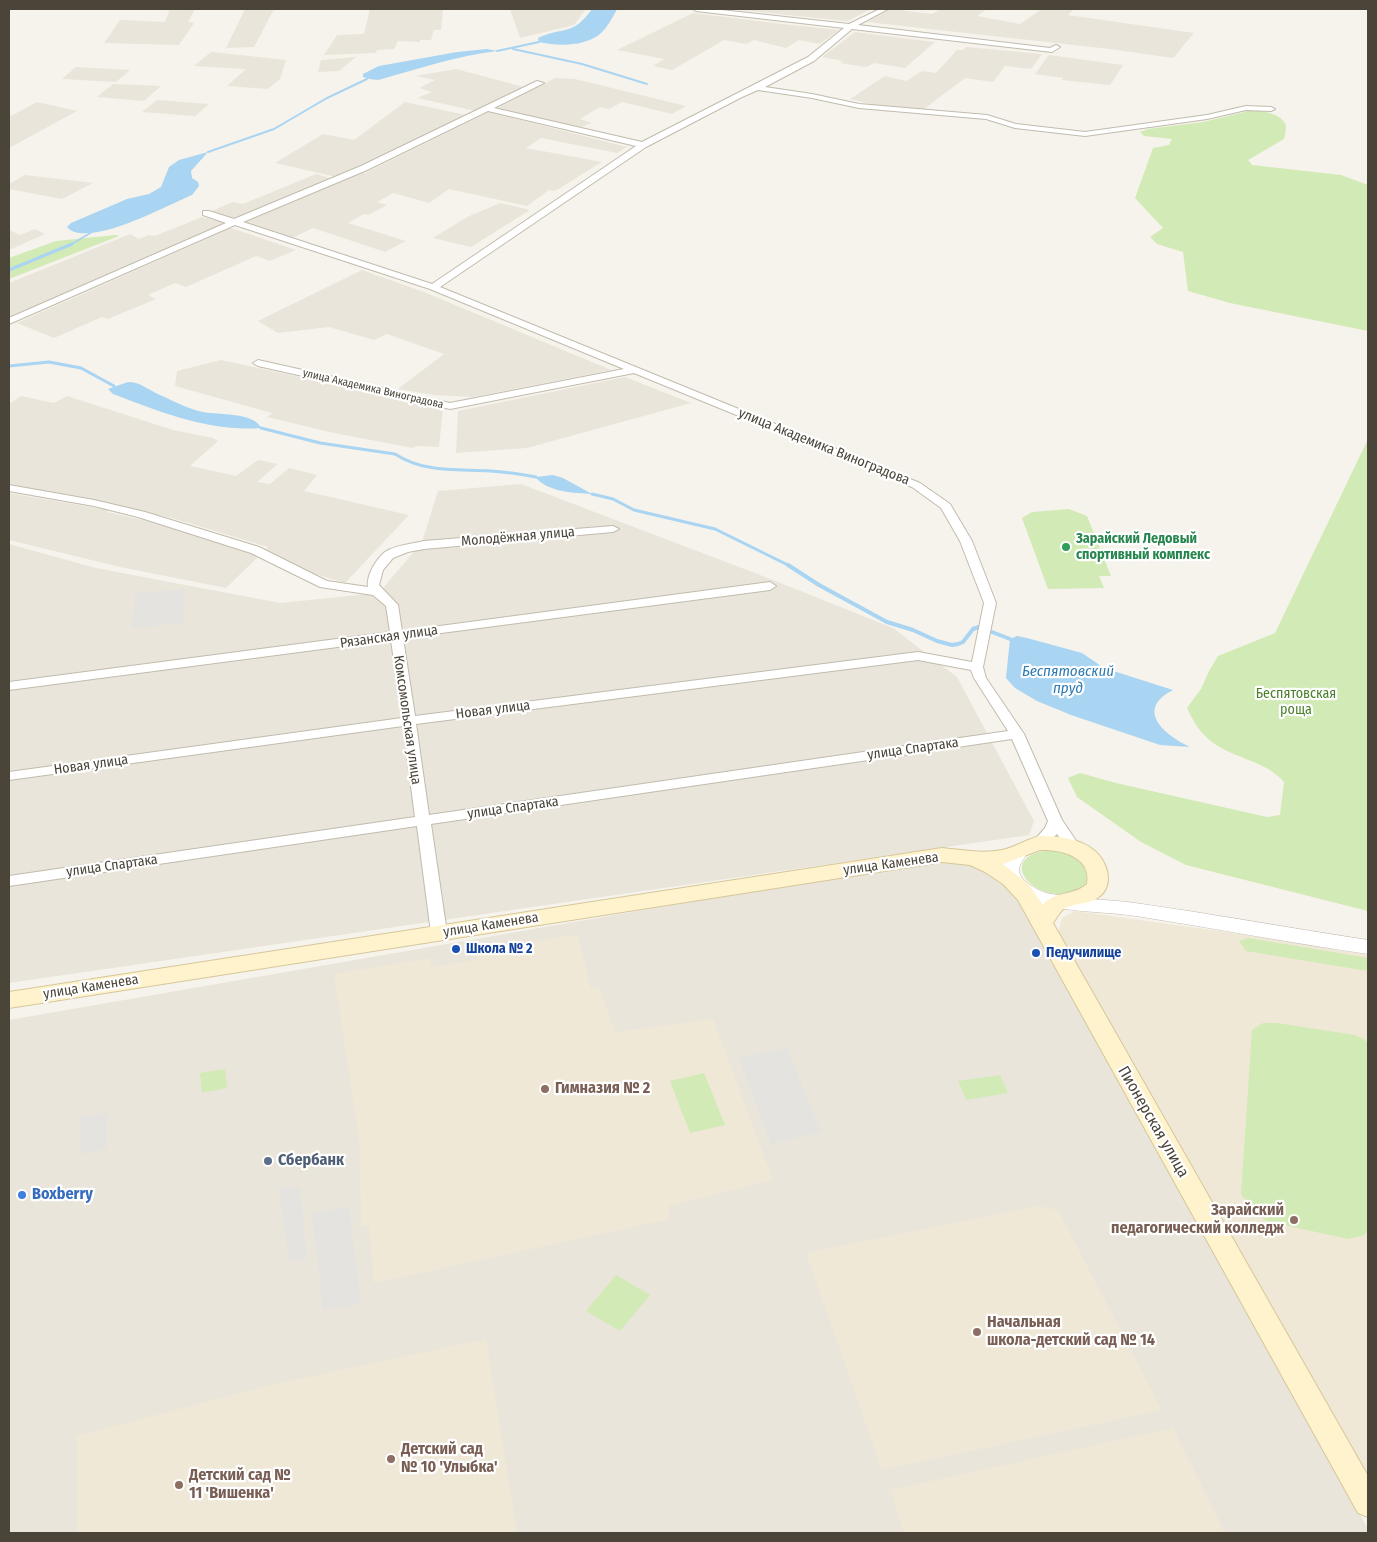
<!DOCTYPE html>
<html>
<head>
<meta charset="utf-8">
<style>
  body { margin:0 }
  #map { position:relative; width:1377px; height:1542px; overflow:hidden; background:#f6f3ec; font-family:"Fira Sans Condensed",sans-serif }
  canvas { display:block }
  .frame { position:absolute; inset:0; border:10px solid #4b4439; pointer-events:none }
</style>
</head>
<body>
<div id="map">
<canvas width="1377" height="1542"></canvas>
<div class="frame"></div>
</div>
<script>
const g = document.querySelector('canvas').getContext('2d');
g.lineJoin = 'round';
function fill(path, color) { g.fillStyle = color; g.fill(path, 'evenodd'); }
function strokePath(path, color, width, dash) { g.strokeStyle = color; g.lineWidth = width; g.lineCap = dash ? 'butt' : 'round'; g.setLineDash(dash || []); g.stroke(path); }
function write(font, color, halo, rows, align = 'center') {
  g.font = font + ' "Fira Sans Condensed",sans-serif'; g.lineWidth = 4.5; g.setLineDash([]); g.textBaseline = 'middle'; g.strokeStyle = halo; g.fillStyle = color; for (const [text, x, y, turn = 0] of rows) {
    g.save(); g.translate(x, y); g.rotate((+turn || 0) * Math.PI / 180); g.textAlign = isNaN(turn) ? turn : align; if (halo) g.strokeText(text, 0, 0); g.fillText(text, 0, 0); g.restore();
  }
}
const residential = new Path2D(`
  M170 9H195L188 22 194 23 179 45 104 43 120 20 165 22Z
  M245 9H274L254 47 226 48Z
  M370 9H443L441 30H434L431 40H420V42L398 41 394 49 377 50 376 53 324 55 337 35 364 34Z
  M510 9 554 10 586 9 574 25 520 38Z
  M729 9H872L847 21Z
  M891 9 932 14 941 9H987L977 16 1020 24 1042 9H1074L1068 15 1194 33 1173 58 1110 49 867 22Z
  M693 13 782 24 839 30 820 44 799 40 786 48 754 40 746 44 724 40 672 70 653 66 664 59 617 50Z
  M855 32 909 39 935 42 905 68 874 63 866 67 840 63 843 61 822 57Z
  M966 47 1042 54 1031 69 1005 66 993 82 965 78 924 109 890 106 888 108 850 99 885 76 906 81 922 71 936 73 957 50H963Z
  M211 52 259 57 286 60 280 79 268 89 227 86 246 69 194 66Z
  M1049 55 1078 59 1123 65 1110 85 1062 80 1063 78 1035 74Z
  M356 57 339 71 318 72 321 60Z
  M76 67 130 70 116 82 62 79Z
  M456 69 524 87 476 111 417 98 432 92 419 88 435 80 416 76Z
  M555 78 575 79 686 106 672 114 622 102 609 109 600 107 580 119 592 123 576 129 496 109Z
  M113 84 161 86 144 101 97 97Z
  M157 100 209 104 195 116 142 112Z
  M37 102 77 111 9 148V117Z
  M405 102 466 115 337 177 275 163 323 134 354 140Z
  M489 112 627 147 617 153 541 138 526 148 602 162 555 191 549 190 527 206 449 189 429 203 393 193 377 202 387 205 368 215 364 214 348 223 406 241 385 252 313 228 292 238 243 223 361 173H365Z
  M316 174 333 179 236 220 212 211 232 202 243 204Z
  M25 175 93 183 62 199 9 189V184Z
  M500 203 530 210 471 247 433 238 467 217Z
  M202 217 227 223 9 318V283L130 234 139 239 149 235 155 236Z
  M231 228 296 250 270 261 256 256 186 287 175 283 148 295 156 299 108 319 102 317 54 338 17 323Z
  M35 229 45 234 9 250V230L20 235Z
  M362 270 424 292 611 370 473 397 434 395 398 389 444 354 387 334 374 340 329 327 278 333 258 321Z
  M221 360 443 408 439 447 416 446 413 448 334 433 267 417 272 413 175 386 177 371Z
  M625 377 691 403 527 448 456 453 458 411Z
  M21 396 54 403 67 396 173 430 213 438 218 441 190 466 236 476 258 460 278 464 257 482 270 484 289 468 317 475 304 491 409 515 345 583 302 570 264 551 268 547 172 518 9 484V404Z
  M521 484 768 578 893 628 957 677 1034 821 1029 835 9 983V544L96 568 280 603 379 593 422 542 438 491Z
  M9 493 108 510 107 512 143 520 251 551 258 557 226 588 120 567 9 540Z
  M943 858 972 862 1012 883 1368 1529V1533H9V1020Z`);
const education = new Path2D(`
  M1075 911 1254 936 1368 955V1486L1058 934 1062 918Z
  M572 935 578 936 591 989 599 987 615 1032 713 1019 773 1180 668 1206 670 1219 374 1283 369 1226H361L360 1146 334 974 430 958 432 967 477 960 476 951Z
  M1038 1206 1058 1210 1162 1410 882 1470 806 1253Z
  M486 1339 517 1533H77V1436L271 1385Z
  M1173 1428 1225 1533H904L890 1490Z`);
const green = new Path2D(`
  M1253 110C1263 111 1283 114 1286 126 1286 130 1285 136 1284 139L1248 160 1252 165 1341 175 1368 185V331L1230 303 1188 291 1183 252 1157 244 1150 237 1163 228 1135 198 1153 148 1169 145 1172 139 1144 136 1140 132 1148 129 1203 122Z
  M116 235 119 236 9 279V258L56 241Z
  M1368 439V911L1186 865 1141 842 1077 797 1068 778 1080 773 1116 783 1267 817 1280 815 1284 782C1265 760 1234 759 1212 742 1200 733 1193 721 1187 708L1201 689 1209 671 1218 656 1275 633Z
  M1069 509 1087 516 1111 576H1099L1104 588 1048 589 1022 518 1032 512Z
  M1048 850C1056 850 1064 851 1071 854 1089 863 1096 885 1073 892 1035 904 994 858 1048 850Z
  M1248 938 1368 958V971L1246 951 1239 941Z
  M1263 1023H1277L1355 1035 1365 1040 1368 1044V1231L1362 1236 1348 1239 1266 1221 1251 1208 1241 1194 1252 1030Z
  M225 1069 227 1088 202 1093 200 1073Z
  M704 1073 725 1125 690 1133 670 1081Z
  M1000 1075 1008 1093 966 1100 958 1081Z
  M616 1275 650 1295 620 1331 586 1311Z`);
const parking = new Path2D(`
  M185 589 184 623 132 628 135 593Z
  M787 1048 821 1132 771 1144 739 1058Z
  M107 1113V1149L80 1154V1117Z
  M300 1186 307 1259 289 1262 279 1189Z
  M349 1206 361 1304 323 1311 312 1213Z`);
const water = new Path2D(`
  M592 9H617C613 17 607 28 600 34 584 47 557 46 539 42L538 38C564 26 572 37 592 9Z
  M487 49 497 51C456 56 421 68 382 79 376 81 369 79 363 77V74L379 66 457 52Z
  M208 152 191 171 192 178 198 182 199 186 192 195C170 204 86 250 67 227L71 223 127 199 149 194 161 187 169 167 179 160Z
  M128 382C141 382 148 390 160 395 173 401 189 409 203 412 218 415 254 412 261 428 210 432 160 412 113 394L108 389Z
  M553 475 563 478 592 494C574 493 550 492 537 479L536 477Z
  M1017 636 1027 638 1082 653 1104 668 1173 690C1134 710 1165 735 1190 747L1160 745 1071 715 1037 701 1015 688 1006 678 1010 639Z`);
const streamFar2 = new Path2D(`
  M513 49 582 64 647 84
  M497 51 539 42
  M208 152 274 129 327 98 367 79
  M70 245 92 232`);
const streamFar1 = new Path2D(`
  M9 270 72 244
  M9 366 49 362 81 368 114 386
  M261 428 320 443 395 454C424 473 457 469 490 471 505 472 521 474 536 477
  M592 494 613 499 634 510 715 529 790 566`);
const stream = new Path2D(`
  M788 565 819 585 887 622 913 630 937 641 952 645 958 644 963 642 973 629 979 627 1010 639`);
const minor = new Path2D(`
  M693 9H712L849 24 880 9H888L858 25 1050 48 1056 45 1060 47 1052 52 852 29 814 61 765 87 812 94 859 104 987 115 1016 124 1085 132 1207 115 1246 106 1271 107 1275 109 1271 111 1246 110 1207 119 1085 136 1015 128 986 119 859 108 812 98 758 90 742 97 646 147 440 287 920 483 950 504 972 541 996 603 983 667 986 678 1024 734 1062 820 1081 848 1079 851H1069L1057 834 1043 847H1033L1031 844 1045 828 1048 821 1012 739 431 824 447 933 444 937 439 938 434 937 431 933 417 826 9 886V876L415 817 403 726 9 780V772L402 718 391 640 9 690V682L390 632 386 606 373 595 320 587 251 553 138 517 94 506 9 491V485L94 500 145 512 259 547 327 581 368 587C366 576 376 559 385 552 395 545 412 544 424 541L613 526 619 529 613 532 424 549 408 552 393 558 383 570 379 585 398 605 402 631 770 582 776 586 770 590 403 638 415 716 918 652 972 662 984 603 960 541 941 508 912 487 634 373 450 409 258 366 253 363 258 360 450 403 624 369 430 289 235 225 9 324V318L226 223 203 215V211H209L234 219 361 166 537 81 544 83 494 108 642 142 808 57 844 28 696 11ZM488 111 636 146 432 284 243 222 367 170ZM918 660 971 670 974 678 1008 731 429 815 416 724Z`);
const tertiary = new Path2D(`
  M1019 846 1026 848 1028 852C1022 862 1013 870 1025 881 1032 887 1043 893 1052 894 1079 900 1108 899 1135 903 1213 914 1290 928 1368 940V954C1291 943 1213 928 1136 916 1103 911 1066 913 1035 902 1018 897 1006 887 1000 870 1002 859 1007 849 1019 846Z`);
const secondary = new Path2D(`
  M1040 836C1060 836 1084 839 1098 854 1110 868 1114 890 1094 900 1085 904 1074 904 1065 908 1060 911 1056 919 1053 923L1368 1476V1517L1358 1513 1018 900 1003 884 985 872 970 865 942 862 9 1008V992L942 848C962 850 983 854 1002 850 1016 847 1027 839 1040 836ZM1040 850C1061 849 1092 857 1087 884 1074 896 1053 891 1043 905L1029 885 1003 864Z`);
const markers = [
  [1066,547,5,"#2e9e5b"],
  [456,949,5,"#1a4fb4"],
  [1036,953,5,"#1a4fb4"],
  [545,1089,5,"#8d6e63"],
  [268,1161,5,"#5c6f8a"],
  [22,1195,5,"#3f7fe0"],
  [1294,1220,5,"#8d6e63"],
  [977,1332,5,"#8d6e63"],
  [391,1459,5,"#8d6e63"],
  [179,1485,5,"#8d6e63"]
];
const farStreetnames = [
  ["улица Академика Виноградова",373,389,13]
];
const streetNames = [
  ["улица Академика Виноградова",824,447,22],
  ["Молодёжная улица",518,537,-5],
  ["Рязанская улица",389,637,-8],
  ["Новая улица",493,710,-7],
  ["Комсомольская улица",407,720,82],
  ["улица Спартака",913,749,-8],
  ["Новая улица",91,765,-8],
  ["улица Спартака",513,808,-8],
  ["улица Каменева",891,864,-8],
  ["улица Спартака",112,866,-8],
  ["улица Каменева",491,925,-9],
  ["улица Каменева",91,987,-9]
];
const leisureNames = [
  ["Зарайский Ледовый",1076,539],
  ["спортивный комплекс",1076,555]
];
const parkNames = [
  ["Беспятовская",1296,694],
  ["роща",1296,710]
];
const transitNames = [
  ["Школа № 2",466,949],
  ["Педучилище",1046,953]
];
const waterNames = [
  ["Беспятовский",1068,672],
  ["пруд",1068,689]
];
const nearEducationnames = [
  ["Гимназия № 2",555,1089],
  ["Зарайский",1284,1211,"right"],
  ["педагогический колледж",1284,1229,"right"],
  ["Начальная",987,1323],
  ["школа-детский сад № 14",987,1341],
  ["Детский сад",401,1450],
  ["№ 10 'Улыбка'",401,1468],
  ["Детский сад №",189,1476],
  ["11 'Вишенка'",189,1494]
];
const nearStreetnames = [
  ["Пионерская улица",1153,1122,60]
];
const nearServicenames = [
  ["Сбербанк",278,1161]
];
const nearShopnames = [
  ["Boxberry",32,1195]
];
fill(residential, '#eae5da');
fill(education, '#efe8d6');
fill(green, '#d2eab5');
fill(parking, '#e5e3e0');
fill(water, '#a9d4f2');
strokePath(streamFar2, '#a9d4f2', 2);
strokePath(streamFar1, '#a9d4f2', 3);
strokePath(stream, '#a9d4f2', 4);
strokePath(minor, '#c2bbae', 2);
strokePath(tertiary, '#c2bbae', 1);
strokePath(secondary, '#d6c79b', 2);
fill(minor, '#fff');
fill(tertiary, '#fff');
fill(secondary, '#fff3cd');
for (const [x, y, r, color] of markers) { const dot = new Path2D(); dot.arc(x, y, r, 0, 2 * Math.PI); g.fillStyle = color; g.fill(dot); strokePath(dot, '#fff', 2); }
write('11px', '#4b4439', '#fff', farStreetnames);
write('14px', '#4b4439', '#fff', streetNames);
write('bold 14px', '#27864d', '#fff', leisureNames, 'left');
write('14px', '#4a7f2a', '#fff', parkNames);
write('bold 14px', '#164399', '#fff', transitNames, 'left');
write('italic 15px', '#2e7ab2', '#fff', waterNames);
write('bold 16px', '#785e54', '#fff', nearEducationnames, 'left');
write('16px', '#4b4439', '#fff', nearStreetnames);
write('bold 16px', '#4e5e75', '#fff', nearServicenames, 'left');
write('bold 16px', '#366cbe', '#fff', nearShopnames, 'left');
</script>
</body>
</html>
